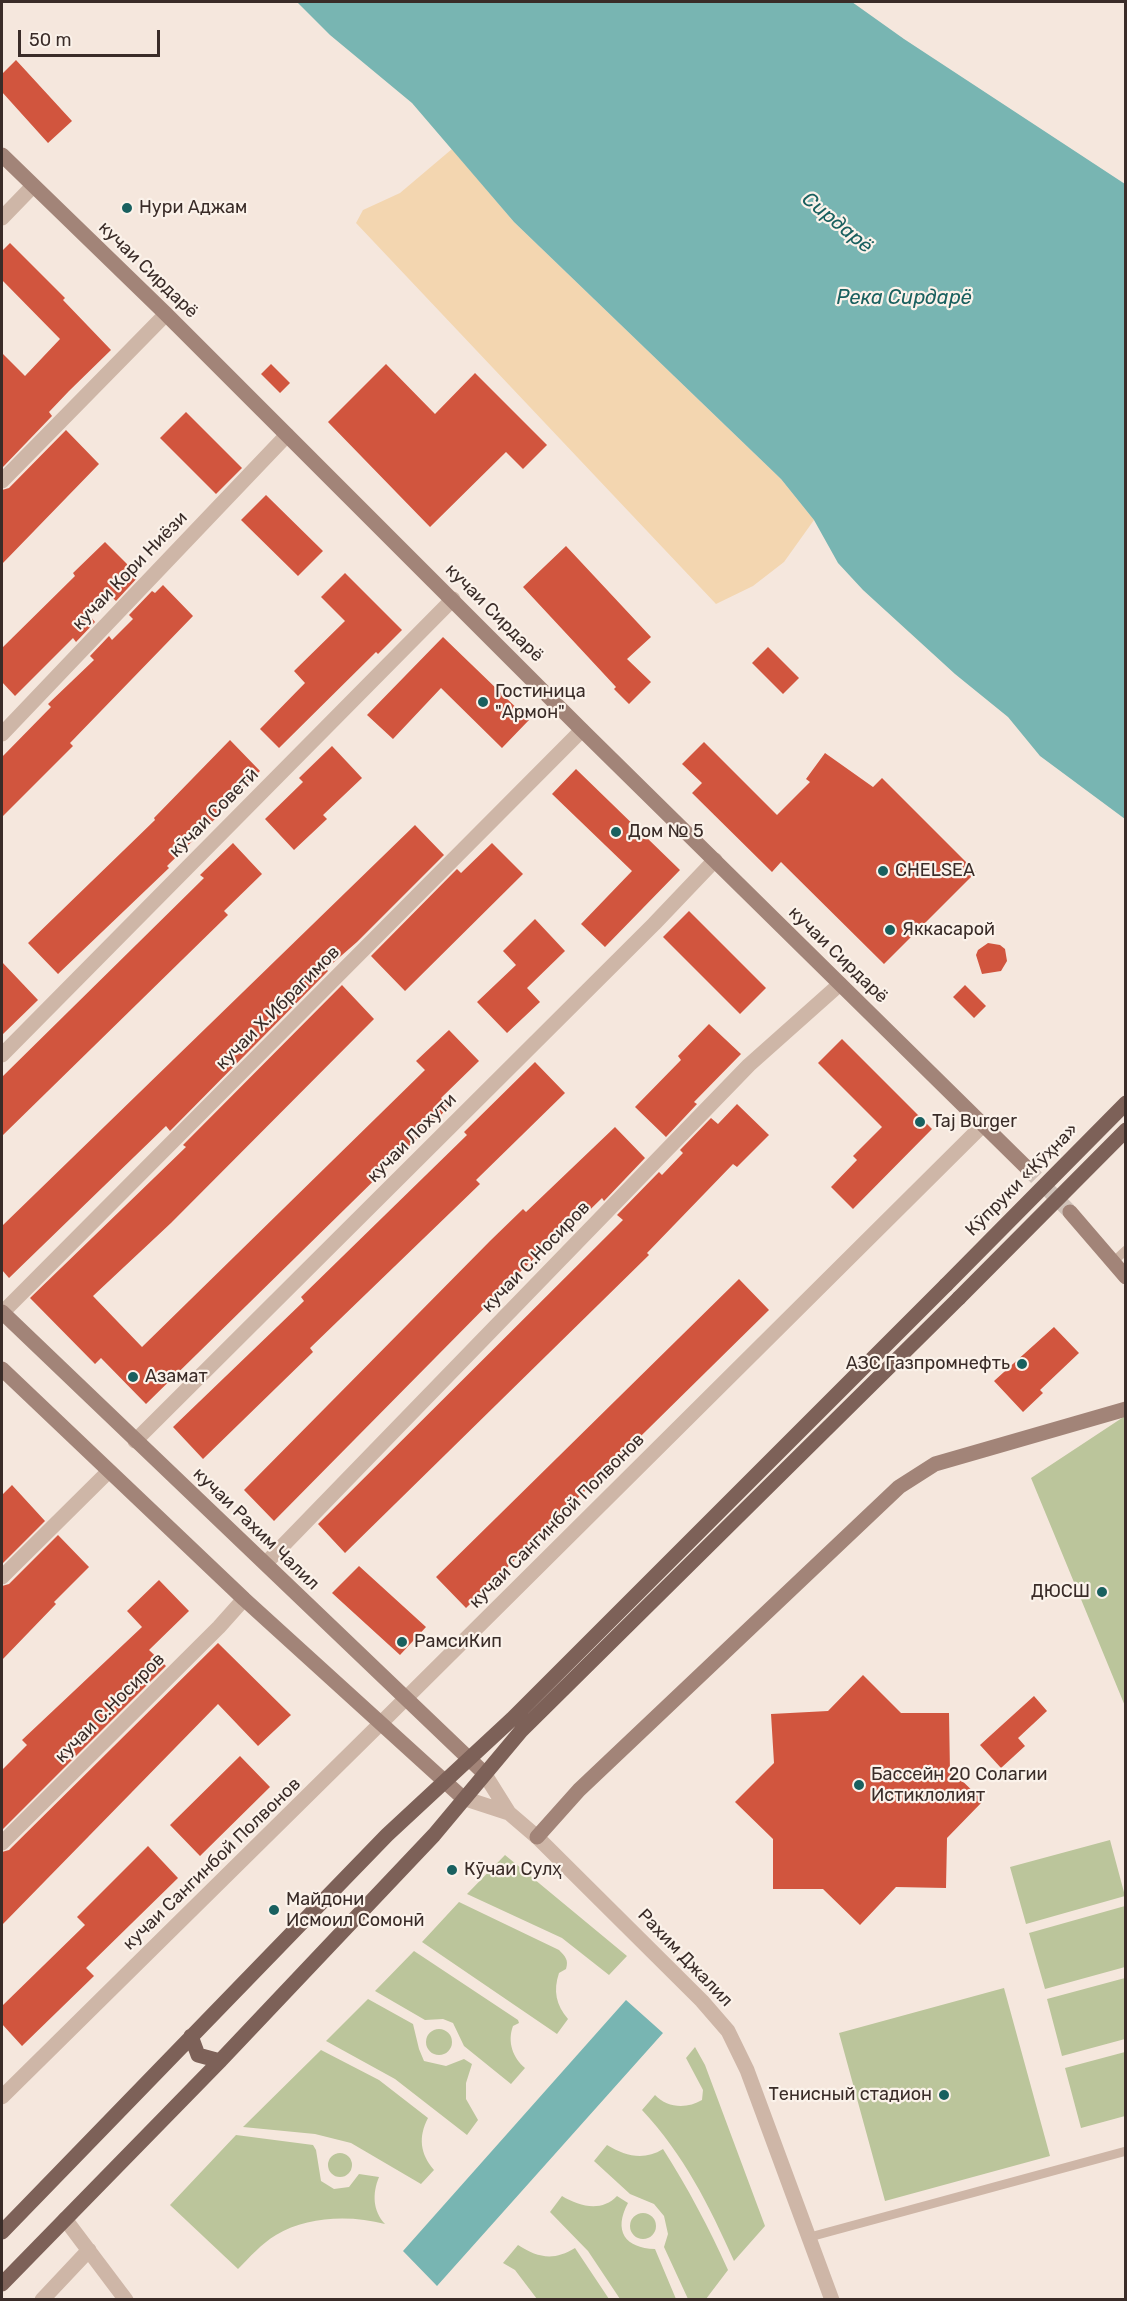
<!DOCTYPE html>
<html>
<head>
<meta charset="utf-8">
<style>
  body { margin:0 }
  #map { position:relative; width:1127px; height:2301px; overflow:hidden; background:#f5e7dd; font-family:Rubik,sans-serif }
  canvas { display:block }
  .frame { position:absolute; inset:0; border:3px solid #3a2c28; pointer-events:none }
  .scale { position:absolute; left:18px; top:30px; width:142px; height:27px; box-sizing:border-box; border:3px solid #3a2c28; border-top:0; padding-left:8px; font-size:18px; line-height:21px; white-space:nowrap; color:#3a2c28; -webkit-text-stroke:4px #fbf2ea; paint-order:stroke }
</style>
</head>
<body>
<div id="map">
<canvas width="1127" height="2301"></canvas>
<div class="frame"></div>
<div class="scale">50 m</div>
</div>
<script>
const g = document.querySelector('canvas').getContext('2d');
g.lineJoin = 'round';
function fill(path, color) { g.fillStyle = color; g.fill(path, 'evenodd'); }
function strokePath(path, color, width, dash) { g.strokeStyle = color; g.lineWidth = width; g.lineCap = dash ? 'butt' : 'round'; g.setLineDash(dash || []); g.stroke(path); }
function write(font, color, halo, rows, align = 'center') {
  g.font = font + ' Rubik,sans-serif'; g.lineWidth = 4.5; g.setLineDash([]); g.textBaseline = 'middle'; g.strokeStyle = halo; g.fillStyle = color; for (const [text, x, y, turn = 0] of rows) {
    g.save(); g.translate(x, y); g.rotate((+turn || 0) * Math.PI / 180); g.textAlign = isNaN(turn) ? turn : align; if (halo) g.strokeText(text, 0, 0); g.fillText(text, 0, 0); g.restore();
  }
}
const green = new Path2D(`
  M1125 1416V1706L1031 1478Z
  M1110 1840 1125 1896 1026 1924 1010 1867Z
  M505 1855 627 1956 609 1975 562 1938 467 1894Z
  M459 1902 559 1950C565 1956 569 1960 566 1969L559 1973C553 1991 556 2005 568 2019L557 2034 422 1942Z
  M1125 1906V1967L1045 1989 1029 1933Z
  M414 1951 518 2020 519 2023 513 2026C507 2042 513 2058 525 2068L511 2084 464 2046 453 2023 443 2019 425 2020 375 1991Z
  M1125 1978V2039L1062 2056 1047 1999Z
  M1004 1988 1050 2156 885 2201 839 2033Z
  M368 1999 413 2024 419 2049 424 2061 446 2066 464 2059 472 2064 466 2083V2099L478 2120 467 2135 395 2079 326 2041Z
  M426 2042a13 13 0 1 1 26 0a13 13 0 1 1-26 0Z
  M695 2047 705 2065 765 2226 734 2261C709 2205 684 2155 642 2110L655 2095C667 2108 687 2109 702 2100L703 2090 686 2058Z
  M321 2050 379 2080 428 2118C418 2137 420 2154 434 2170L421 2184 351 2143 315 2134 243 2127Z
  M1125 2052V2116L1081 2128 1065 2068Z
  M236 2135 313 2145 316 2150 321 2181 334 2189 349 2187 359 2174 379 2177C372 2194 373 2211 385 2224 351 2215 307 2216 276 2235 261 2244 250 2257 238 2269L170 2205Z
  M607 2145C625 2156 644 2161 663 2149 688 2188 709 2228 728 2270L706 2299H688L664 2247 668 2234 664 2216 654 2204 630 2194 594 2161Z
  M328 2165a12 12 0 1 1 24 0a12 12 0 1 1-24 0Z
  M562 2196C580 2207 602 2212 617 2196L628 2203C613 2231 625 2248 655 2249L676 2299H620L588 2251 550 2212Z
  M630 2226a13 13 0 1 1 26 0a13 13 0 1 1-26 0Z
  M518 2245C538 2258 554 2261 575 2248L609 2299H537L515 2270 503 2263Z`);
const sand = new Path2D(`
  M452 149 514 222 781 479 814 520 784 562 753 586 716 604 356 223 363 210 400 193Z`);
const water = new Path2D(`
  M297 2H852L904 39 1125 184V819L1040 756 1008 717 955 674 863 590 838 563 814 520 781 479 514 222 412 103 330 35Z
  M626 2000 663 2033 437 2286 403 2251Z`);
const building = new Path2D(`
  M16 60 72 121 48 143 2 92V74Z
  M10 243 65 298 63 300 111 350 69 391 49 412 52 416 2 468V353L25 376 60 339 2 280V251Z
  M271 364 290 383 280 393 261 374Z
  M386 364 435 414 475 373 547 445 523 469 506 452 430 527 328 422Z
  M186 412 242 468 216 494 160 438Z
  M66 430 99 464 2 564V490L9 488Z
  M266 495 323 551 298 576 241 520Z
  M105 542 139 576 116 601 111 596 90 616 95 622 76 642 73 638 15 696 2 682V648L75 576 73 573Z
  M566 546 651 637 627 659 651 682 629 704 614 689 616 687 523 587Z
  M345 573 402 630 378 654 376 652 279 748 260 729 305 683 294 671 345 621 321 597Z
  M163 585 193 616 70 743 73 746 2 817V757L51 707 48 704 94 660 90 656 109 636 112 640 133 619 129 615 152 591 155 593Z
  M443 637 529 720 502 748 441 688 393 739 367 715Z
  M768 647 799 678 783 694 752 663Z
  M230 740 260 771 214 816 216 818 167 866 169 868 58 974 28 943 155 820 154 818Z
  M704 742 777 815 810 782 806 779 825 753 873 787 882 778 976 872 884 964 781 862 772 872 692 793 702 783 682 764Z
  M332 746 362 778 323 815 327 819 294 850 265 819 303 782 299 778Z
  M576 769 680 870 605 947 581 924 632 871 552 794Z
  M415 825 444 855 357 942 326 969 328 971 170 1131 166 1126 9 1278 2 1270V1226Z
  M233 843 262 874 224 911 228 915 2 1136V1077L204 878 200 875Z
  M492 843 523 874 405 991 371 956 457 869 461 873Z
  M689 911 766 988 740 1014 663 937Z
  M535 919 565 951 527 988 540 1002 507 1033 477 1002 516 965 503 951Z
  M988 943 1000 945 1005 949 1007 961 1001 971 982 974 976 955 978 950Z
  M2 962 38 1000 2 1035Z
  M342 985 374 1019 171 1223 93 1296 142 1347 425 1070 416 1061 449 1030 479 1061 441 1098 449 1107 146 1404 101 1358 95 1364 30 1298 186 1147 183 1145Z
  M965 985 986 1006 974 1018 953 997Z
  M709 1024 741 1054 694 1102 697 1104 666 1137 635 1107 681 1060 678 1056Z
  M842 1039 932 1129 853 1209 831 1187 857 1160 853 1156 882 1127 818 1063Z
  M535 1062 565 1093 476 1180 480 1184 310 1348 313 1352 203 1459 173 1427 304 1301 301 1297 467 1135 464 1132Z
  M737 1104 769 1135 737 1167 733 1164 647 1253 649 1255 345 1553 318 1524 623 1220 617 1215 659 1172 662 1175 683 1153 680 1150 711 1118 718 1124Z
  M615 1127 645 1158 604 1201 602 1198 563 1236 560 1233 514 1278 274 1521 244 1490 490 1241 523 1209 526 1212Z
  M739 1279 769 1310 466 1608 436 1577Z
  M1054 1327 1079 1353 1040 1390 1043 1393 1023 1412 994 1381Z
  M12 1485 45 1521 2 1564V1495Z
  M58 1535 89 1567 54 1602 56 1604 2 1660V1586L9 1584Z
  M359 1566 426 1627 400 1655 332 1593Z
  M159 1580 189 1611 149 1650 166 1666 2 1830V1770L27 1745 22 1740 142 1627 127 1611Z
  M218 1643 291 1715 258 1746 218 1704 2 1925V1852L9 1850Z
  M863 1675 901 1713H949L950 1773 952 1771 983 1801 947 1838 946 1888 896 1887 860 1925 823 1889H773V1839L735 1802 774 1763 771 1714 828 1711Z
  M1034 1696 1047 1711 1018 1738 1025 1746 1001 1768 980 1745Z
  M240 1756 270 1787 200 1856 170 1825Z
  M148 1846 178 1878 86 1968 94 1976 22 2046 2 2024V2006L85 1925 77 1917Z`);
const secondaryTunnel = new Path2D(`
  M1026 1167 1070 1212`);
const service = new Path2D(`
  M1113 1262 1126 1250
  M810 2237 1126 2151`);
const minor = new Path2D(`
  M2 218 33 186
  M2 481 166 314
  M2 734 287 435
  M2 1055 453 599
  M2 1313 582 730
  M135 1441 654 924 715 860
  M266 1563 749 1065 840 984
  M2 1577 108 1472
  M537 1837 702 2001 728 2031 747 2070 832 2300
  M2 1843 219 1627 244 1599
  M2 2097 381 1723
  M65 2219 126 2300
  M42 2300 89 2250`);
const tertiary = new Path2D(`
  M381 1723 984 1124
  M484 1773 509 1813 537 1837
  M463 1798 509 1813`);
const secondary = new Path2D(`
  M2 155 166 314 582 730 1026 1167
  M1070 1212 1126 1277
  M2 1312 484 1773
  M2 1369 244 1599 463 1798
  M537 1837 579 1790 899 1487 935 1464 1126 1409`);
const primary = new Path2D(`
  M191 2036 198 2055 220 2061
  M2 2232 387 1835 512 1719 946 1285
  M2 2284 220 2061 434 1835 521 1731 959 1298`);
const primaryBridge = new Path2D(`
  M946 1285 1126 1103
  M959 1298 1126 1130`);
const markers = [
  [127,208,6,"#19605f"],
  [483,702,6,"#19605f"],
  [616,832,6,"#19605f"],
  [883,871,6,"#19605f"],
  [890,930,6,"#19605f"],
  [920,1122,6,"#19605f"],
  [1022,1364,6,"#19605f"],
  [133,1377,6,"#19605f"],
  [1102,1592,6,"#19605f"],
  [402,1642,6,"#19605f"],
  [859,1785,6,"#19605f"],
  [452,1870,6,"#19605f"],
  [274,1910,6,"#19605f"],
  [944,2095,6,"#19605f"]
];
const poiNames = [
  ["Нури Аджам",139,208],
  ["Гостиница",495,692],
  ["\"Армон\"",495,713],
  ["Дом № 5",628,832],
  ["CHELSEA",895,871],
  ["Яккасарой",902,930],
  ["Taj Burger",932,1122],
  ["АЗС Газпромнефть",1010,1364,"right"],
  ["Азамат",145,1377],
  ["ДЮСШ",1090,1592,"right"],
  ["РамсиКип",414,1642],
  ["Бассейн 20 Солагии",871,1775],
  ["Истиклолият",871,1796],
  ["Кӯчаи Сулҳ",464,1870],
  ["Майдони",286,1900],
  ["Исмоил Сомонӣ",286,1921],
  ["Тенисный стадион",932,2095,"right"]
];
const streetNames = [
  ["кучаи Сирдарё",148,270,44],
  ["кучаи Кори Ниёзи",130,571,-46],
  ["кучаи Сирдарё",494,613,45],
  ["кӯчаи Советӣ",214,813,-45],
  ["кучаи Сирдарё",838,955,44],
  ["кучаи Х.Ибрагимов",278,1008,-45],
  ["кучаи Лохути",412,1138,-45],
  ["Кӯпруки «Кӯҳна»",1022,1180,-45],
  ["кучаи С.Носиров",536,1257,-46],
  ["кучаи Сангинбой Полвонов",557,1521,-45],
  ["кучаи Рахим Чалил",256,1529,44],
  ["кучаи С.Носиров",110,1708,-45],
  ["кучаи Сангинбой Полвонов",212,1864,-44],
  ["Рахим Джалил",685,1958,46]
];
const waterNames = [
  ["Сирдарё",837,223,39],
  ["Река Сирдарё",904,298]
];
fill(green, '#bbc59b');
fill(sand, '#f3d6b0');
fill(water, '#78b5b2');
fill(building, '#d1553e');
strokePath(secondaryTunnel, '#d0c2b9', 15, [15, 8]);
strokePath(service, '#ceb6a7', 9);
strokePath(minor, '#ceb6a7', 15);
strokePath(tertiary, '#ceb6a7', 15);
strokePath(secondary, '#a28478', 15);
strokePath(primary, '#7d6158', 15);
strokePath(primaryBridge, '#7d6158', 15);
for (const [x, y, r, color] of markers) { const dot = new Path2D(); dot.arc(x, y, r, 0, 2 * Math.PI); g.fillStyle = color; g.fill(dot); strokePath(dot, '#fbf2ea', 2); }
write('18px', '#3a2c28', '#fbf2ea', poiNames, 'left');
write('18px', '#3a2c28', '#fbf2ea', streetNames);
write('italic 20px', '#19605f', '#fbf2ea', waterNames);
</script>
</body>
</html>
